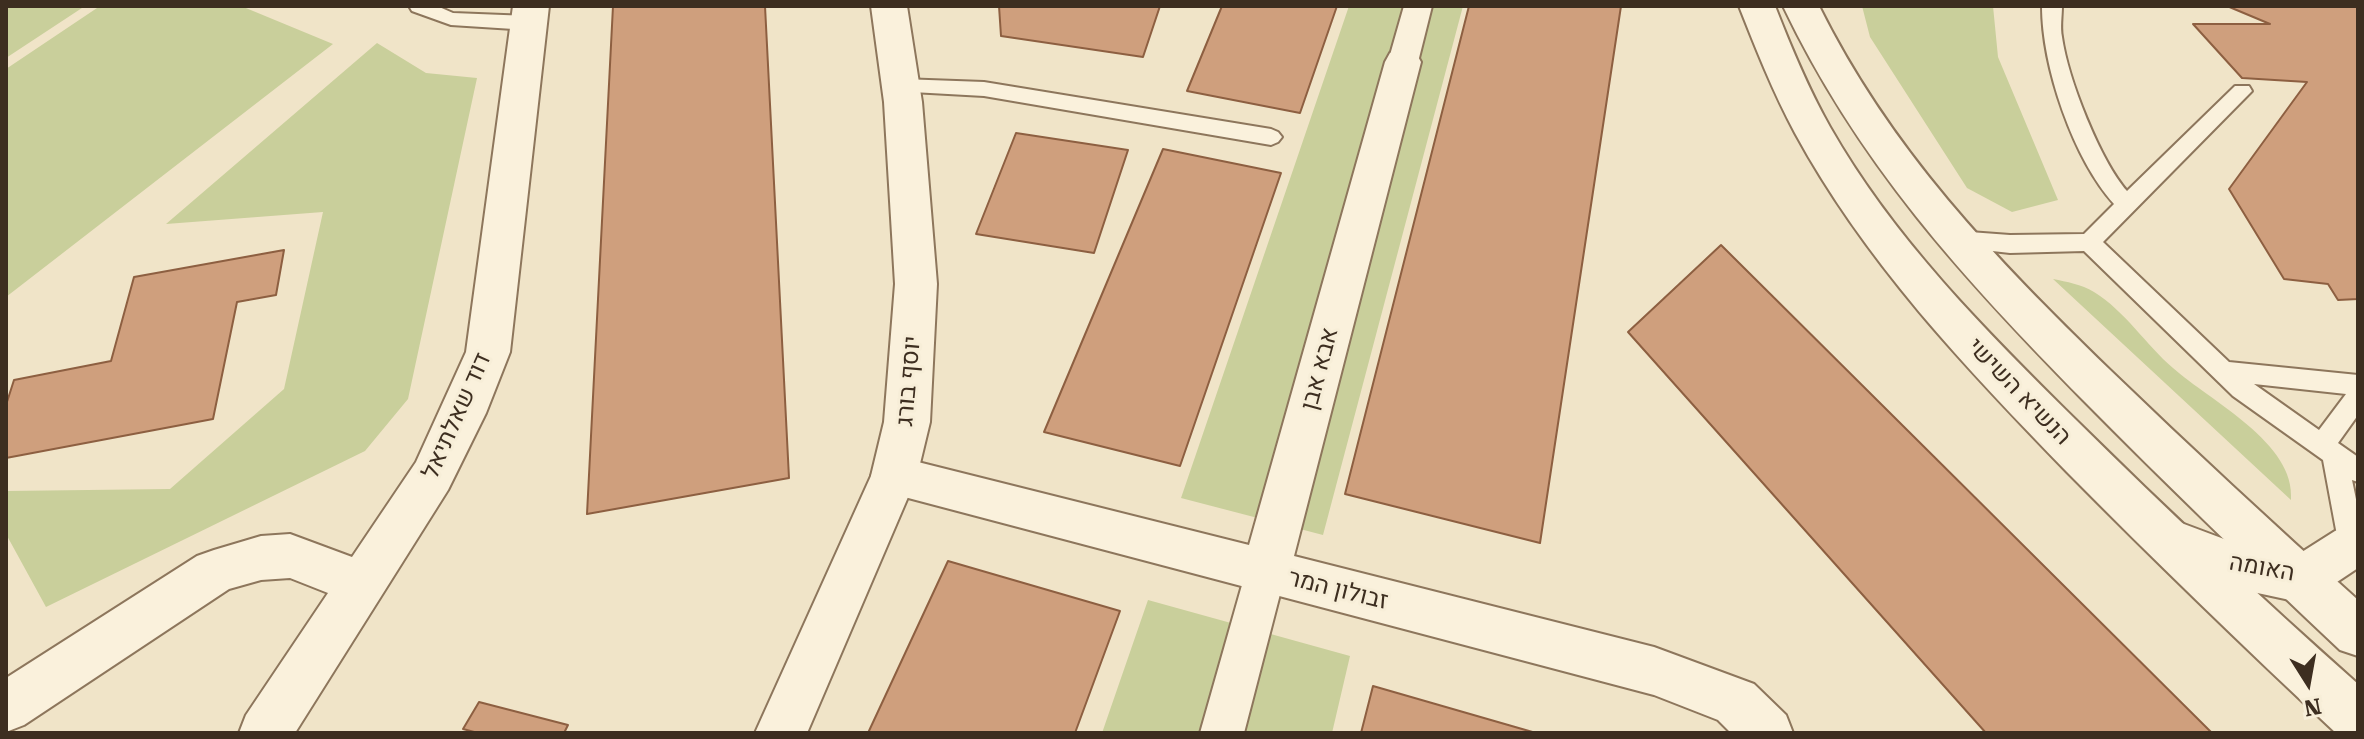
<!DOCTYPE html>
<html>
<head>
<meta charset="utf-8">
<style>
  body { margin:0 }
  #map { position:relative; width:2364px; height:739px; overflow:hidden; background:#f0e4c8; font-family:"Roboto Serif",serif }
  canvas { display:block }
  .frame { position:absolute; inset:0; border:8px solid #3d2e20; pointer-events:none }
  .north { position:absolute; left:2268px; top:643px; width:80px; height:80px; -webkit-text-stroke:6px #f7eed8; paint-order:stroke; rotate:169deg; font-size:22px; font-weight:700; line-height:32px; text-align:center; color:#3d2e20 }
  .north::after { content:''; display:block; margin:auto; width:28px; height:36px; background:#3d2e20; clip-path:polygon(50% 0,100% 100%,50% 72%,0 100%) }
</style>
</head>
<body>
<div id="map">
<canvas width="2364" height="739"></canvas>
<div class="frame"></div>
<div class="north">N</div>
</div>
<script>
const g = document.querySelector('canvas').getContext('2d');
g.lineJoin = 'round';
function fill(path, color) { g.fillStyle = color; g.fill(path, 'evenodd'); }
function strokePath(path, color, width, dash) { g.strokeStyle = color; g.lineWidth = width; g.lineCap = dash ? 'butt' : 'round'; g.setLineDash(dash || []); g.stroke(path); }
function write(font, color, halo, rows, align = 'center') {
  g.font = font + ' "Roboto Serif",Heebo,serif'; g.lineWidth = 6; g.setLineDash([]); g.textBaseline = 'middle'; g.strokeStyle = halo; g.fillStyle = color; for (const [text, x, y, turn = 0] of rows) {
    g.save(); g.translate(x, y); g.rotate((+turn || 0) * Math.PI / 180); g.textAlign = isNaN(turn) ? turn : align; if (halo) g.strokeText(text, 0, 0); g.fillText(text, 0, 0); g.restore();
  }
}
const green = new Path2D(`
  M6 6H85L6 58Z
  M100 6H241L333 44 6 297V69Z
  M1349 6H1463L1323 535 1181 498Z
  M1862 6H1993L1998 57 2058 200 2012 212 1967 188 1870 37Z
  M377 43 426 73 477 78 408 399 365 451 46 607 6 534V491L170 489 284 389 323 212 166 224Z
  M2053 279C2067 282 2081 284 2094 292 2125 311 2146 345 2173 368 2210 401 2296 443 2291 500Z
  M1148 600 1350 656 1332 733H1102Z`);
const building = new Path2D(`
  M613 6H765L789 478 587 514Z
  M999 6H1160L1143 57 1001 36Z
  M1222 6H1337L1300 113 1187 91Z
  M1469 6H1621L1540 543 1345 494Z
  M2227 6H2358V299L2338 300 2328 284 2284 279 2229 189 2307 82 2242 78 2193 24H2270Z
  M1016 133 1128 150 1094 253 976 234Z
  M1163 149 1281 173 1180 466 1044 432Z
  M1721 245 2212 733H1986L1628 332Z
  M284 250 276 295 237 302 213 419 6 458V405L14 380 111 361 134 277Z
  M948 561 1120 611 1075 733H868Z
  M1373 686 1536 733H1361Z
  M479 702 568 725 564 733H478L463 729Z`);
const service = new Path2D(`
  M409 6H437L453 13 529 16 539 23 529 30 451 25 412 11Z
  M2042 6H2062C2062 16 2060 27 2062 37 2068 79 2100 160 2127 191L2235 86H2249L2252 91 2103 242 2229 362 2358 375V415L2338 443 2358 457V482L2352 480 2358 509V556L2352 558 2343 554 2339 546 2323 460 2233 396 2084 251 2010 253 1948 246 1945 240 1948 234 1956 231 2010 235 2084 234 2114 204C2073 158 2042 67 2042 6ZM2254 384 2346 394 2319 430Z
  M901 79 984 82 1271 129 1278 132 1282 137 1278 142 1271 145 984 96 894 91 891 86 894 81Z`);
const pedestrian = new Path2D(`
  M1404 6H1432L1418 62 1414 69 1403 72 1392 69 1388 62Z
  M1266 553 1280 558 1286 571 1244 733H1200L1246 571 1252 558Z`);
const minor = new Path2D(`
  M513 6H549L510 352 486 413 448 490 295 733H239L246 715 328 593 290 578 261 580 229 589 24 725 6 732V678L197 556 214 550 261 536 290 534 352 557 416 462 466 352Z
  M1403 49 1416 53 1421 62 1294 556 1654 647 1754 684 1786 715 1793 733H1731L1718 720 1654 695 878 490 871 476 878 462 894 456 1249 545 1385 62 1390 53Z
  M2168 518 2240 545 2294 557 2335 531 2358 523V568L2316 596 2299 602 2239 589 2151 554 2144 539 2151 524Z`);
const tertiary = new Path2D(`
  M871 6H907L922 102 937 284 930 422 917 476 807 733H755L871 476 884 422 895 284 884 102Z
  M1739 6H1775C1791 47 1808 88 1830 127 1893 238 1985 330 2075 419 2167 510 2261 598 2358 684V733H2336C2245 648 2155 561 2067 472 1966 368 1865 262 1795 133 1773 92 1756 49 1739 6Z
  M1783 6H1819C1891 151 1994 257 2109 369 2191 448 2274 525 2358 600V656L2340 650C2253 568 2167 485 2083 400 1962 277 1858 163 1783 6Z`);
const streetNames = [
  ["אבא אבן",1320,369,-75],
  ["יוסף בורג",909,381,-85],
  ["הנשיא השישי",2019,392,46],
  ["דוד שאלתיאל",457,416,-66],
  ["האומה",2262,568,10],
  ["זבולון המר",1338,590,14]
];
fill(green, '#c9cf9b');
fill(building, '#cf9f7d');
strokePath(building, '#8d5f41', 2);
strokePath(service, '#8d765c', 4);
strokePath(pedestrian, '#8d765c', 4);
strokePath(minor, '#8d765c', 4);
strokePath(tertiary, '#8d765c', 4);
fill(service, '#faf1dc');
fill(pedestrian, '#faf1dc');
fill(minor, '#faf1dc');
fill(tertiary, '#faf1dc');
write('24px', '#3d2e20', '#f7eed8', streetNames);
</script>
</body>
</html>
